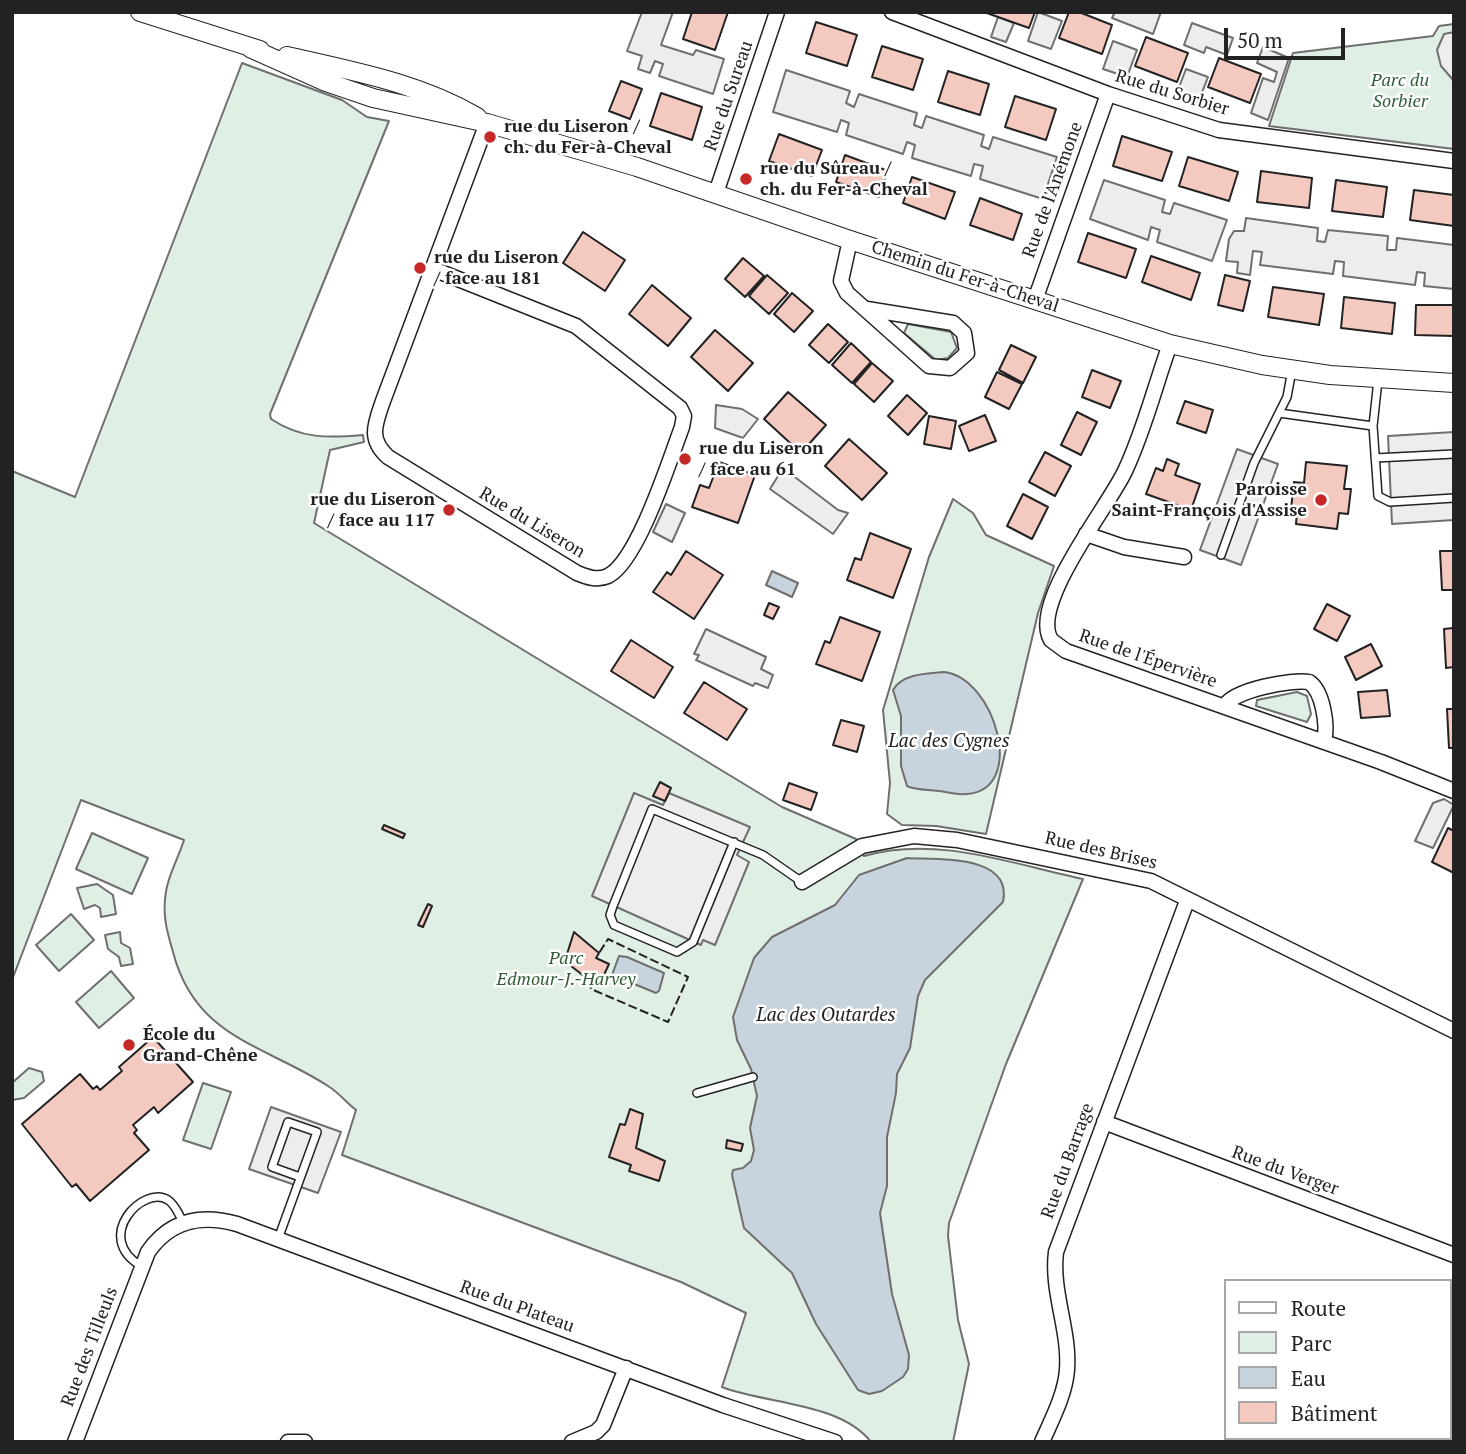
<!DOCTYPE html>
<html>
<head>
<meta charset="utf-8">
<style>
  body { margin:0 }
  #map { position:relative; width:1466px; height:1454px; overflow:hidden; background:#fff; font-family:"PT Serif",serif }
  canvas { display:block }
  .frame { position:absolute; inset:0; border:14px solid #222; pointer-events:none }
  .legend { position:absolute; left:1224px; top:1279px; width:228px; height:161px; box-sizing:border-box; background:#fff; border:2px solid #a7a7a7; margin:0; padding:9px 12px; list-style:none; font-size:21px; color:#222 }
  .legend li { display:flex; align-items:center; gap:14px; height:35px }
  .legend b { width:35px; border:2px solid #a7a7a7 }
  .scale { position:absolute; left:1224px; top:28px; width:121px; height:32px; box-sizing:border-box; border:4px solid #222; border-top:0; padding-left:9px; font-size:21px; line-height:24px; white-space:nowrap; color:#222; -webkit-text-stroke:5px #fff; paint-order:stroke }
</style>
</head>
<body>
<div id="map">
<canvas width="1466" height="1454"></canvas>
<div class="frame"></div>
<ul class="legend">
<li><b style="height:9px;background:#fff"></b>Route</li>
<li><b style="height:19px;background:#e0efe3"></b>Parc</li>
<li><b style="height:19px;background:#c7d3dd"></b>Eau</li>
<li><b style="height:19px;background:#f3c9c0"></b>Bâtiment</li>
</ul>
<div class="scale">50 m</div>
</div>
<script>
const g = document.querySelector('canvas').getContext('2d');
g.lineJoin = 'round';
function fill(path, color) { g.fillStyle = color; g.fill(path, 'evenodd'); }
function strokePath(path, color, width, dash) { g.strokeStyle = color; g.lineWidth = width; g.lineCap = dash ? 'butt' : 'round'; g.setLineDash(dash || []); g.stroke(path); }
function write(font, color, halo, rows, align = 'center') {
  g.font = font + ' "PT Serif",serif'; g.lineWidth = 5; g.setLineDash([]); g.textBaseline = 'middle'; g.strokeStyle = halo; g.fillStyle = color; for (const [text, x, y, turn = 0] of rows) {
    g.save(); g.translate(x, y); g.rotate((+turn || 0) * Math.PI / 180); g.textAlign = isNaN(turn) ? turn : align; if (halo) g.strokeText(text, 0, 0); g.fillText(text, 0, 0); g.restore();
  }
}
const green = new Path2D(`
  M1454 24V149L1269 126 1293 53 1433 36 1439 26Z
  M242 63 342 100 367 117 389 121 270 414 271 419C301 439 328 438 363 435L364 442 330 450 314 523 782 807 856 839 864 856C936 835 1012 864 1083 879L1006 1064 949 1223 948 1236 958 1320 969 1364 953 1442H871C840 1402 765 1404 722 1387L746 1313 681 1282 342 1155 356 1110C347 1103 338 1092 328 1086 265 1045 195 1038 173 952 168 935 163 918 165 900 166 879 178 859 184 840L81 800 12 980V471L75 497Z
  M908 324 951 332 957 348 948 358 936 360 904 333Z
  M953 499 973 513 986 535 1054 566 1038 613 986 834 936 826 902 825 887 814 890 783 883 710 929 557Z
  M1297 692 1307 696 1311 714 1307 722 1256 706 1257 700Z
  M92 833 148 858 132 894 76 869Z
  M97 884 113 895 116 914 101 917 100 908 95 905 84 909 77 888Z
  M71 914 94 940 59 971 36 945Z
  M120 932 121 943 130 948 133 964 121 966 119 957 108 949 105 935Z
  M111 971 134 998 99 1028 76 1002Z
  M29 1068 42 1072 44 1081 24 1098 12 1100V1083Z
  M203 1083 231 1092 211 1149 183 1140Z`);
const parking = new Path2D(`
  M642 12H673L661 45 693 55 696 50 724 59 713 94 659 76 663 64 655 61 650 73 638 69 642 56 627 51Z
  M1038 12 1062 21 1051 49 1028 41Z
  M1115 12H1161L1153 34 1112 18Z
  M998 17 1014 23 1006 42 991 37Z
  M1192 23 1233 38 1227 55 1206 47 1204 53 1184 45Z
  M1454 32V81L1441 66 1437 50 1444 34Z
  M1113 41 1137 50 1127 77 1103 69Z
  M1263 47 1289 58 1268 120 1251 113 1263 78 1274 82 1277 72 1257 63Z
  M1186 69 1208 77 1198 103 1176 95Z
  M786 70 850 91 846 103 854 107 859 94 917 113 914 125 922 128 926 116 984 135 981 146 989 149 993 137 1057 157 1043 199 980 179 983 166 974 164 971 176 912 158 915 145 907 142 903 154 846 135 849 123 841 120 837 132 773 112Z
  M1104 180 1165 200 1162 212 1170 214 1174 203 1227 220 1212 261 1157 242 1160 230 1151 227 1148 240 1090 219Z
  M1246 218 1318 228 1317 241 1325 242 1328 230 1388 236 1387 250H1396L1397 238 1454 245V289L1424 286 1425 273 1417 272 1415 285 1343 276 1344 262 1335 261 1333 274 1260 265 1262 252 1253 251 1250 275 1237 273 1238 262 1226 261 1229 239 1234 231H1244Z
  M716 405 742 409 758 419 743 438 715 428Z
  M1454 432V520L1392 524 1388 436Z
  M1237 449 1278 464 1241 565 1200 550Z
  M783 468 838 510 848 513 833 534 770 489Z
  M666 504 685 513 672 542 653 532Z
  M706 629 766 657 761 669 773 675 768 688 755 683 753 686 696 660 699 655 694 654Z
  M634 793 663 805 669 793 750 827 737 855 749 862 715 945 703 940 701 945 592 896Z
  M1444 799 1454 805 1433 848 1415 841 1433 803Z
  M271 1107 341 1132 318 1193 249 1169Z`);
const water = new Path2D(`
  M772 571 798 583 792 597 766 585Z
  M944 672C994 677 1028 789 967 794 958 795 948 792 939 791 928 789 918 791 907 786L901 766V716L893 690C903 673 927 674 944 672Z
  M907 858C938 860 1013 854 1003 902L925 980 918 996 910 1048 897 1074 896 1093 887 1137V1186L880 1213 892 1294 909 1355 908 1369 903 1377 882 1391 869 1394 858 1390 816 1324 792 1273 744 1228 732 1175 733 1170 743 1168 751 1161 754 1150 750 1128 757 1096 751 1069 737 1040 733 1017 754 958 772 937 835 905 859 875Z
  M619 956 627 957 664 973 659 991 656 993 627 981 621 984 614 982 612 975Z`);
const building = new Path2D(`
  M692 12H728L715 50 683 39Z
  M984 12H1035L1029 28Z
  M1069 12H1079L1112 25 1102 54 1059 38Z
  M816 22 857 35 847 66 806 53Z
  M1146 37 1188 53 1177 82 1135 66Z
  M882 46 923 59 913 90 872 77Z
  M1219 58 1261 74 1250 103 1208 87Z
  M948 71 989 84 980 115 938 102Z
  M621 81 642 89 630 119 609 111Z
  M661 93 702 107 692 140 650 126Z
  M1015 96 1056 109 1046 140 1005 127Z
  M779 134 822 150 812 176 769 161Z
  M1122 136 1172 152 1162 181 1113 166Z
  M845 155 888 171 879 197 836 182Z
  M1188 157 1238 172 1229 201 1179 186Z
  M1261 171 1312 178 1309 208 1257 202Z
  M912 177 955 192 945 219 903 203Z
  M1336 180 1387 187 1383 217 1332 211Z
  M1414 190 1454 195V226L1410 220Z
  M980 198 1022 214 1013 240 970 225Z
  M583 232 625 260 605 291 563 263Z
  M1088 233 1136 249 1126 278 1078 262Z
  M1151 256 1200 273 1191 300 1142 282Z
  M743 258 764 276 745 297 725 279Z
  M767 275 788 293 769 314 749 296Z
  M1225 275 1250 281 1243 311 1218 305Z
  M652 285 691 318 668 346 629 314Z
  M1273 287 1324 294 1319 325 1268 317Z
  M792 293 813 311 794 332 774 314Z
  M1344 297 1395 303 1392 334 1341 328Z
  M1416 305H1454V336L1415 335Z
  M828 324 848 342 829 363 809 345Z
  M715 330 753 363 728 391 691 357Z
  M851 343 871 362 852 383 832 365Z
  M1011 345 1036 357 1023 383 999 370Z
  M872 363 893 381 874 402 854 384Z
  M1092 370 1121 381 1110 408 1082 397Z
  M997 372 1022 384 1009 409 985 397Z
  M788 392 826 425 801 453 764 419Z
  M907 395 927 413 908 435 888 416Z
  M1185 401 1213 410 1206 433 1177 423Z
  M1077 412 1097 422 1081 455 1061 445Z
  M985 415 996 441 969 451 959 426Z
  M929 416 956 421 951 449 924 444Z
  M849 439 887 473 862 500 825 466Z
  M1045 452 1071 466 1055 496 1029 482Z
  M1167 459 1179 464 1175 475 1200 484 1191 510 1146 494 1156 468 1163 471Z
  M719 462 755 475 738 523 692 507 700 485 709 488Z
  M1306 462 1347 466 1344 489H1351L1348 514 1339 513 1337 529 1296 524 1297 510 1291 509 1294 482 1304 483Z
  M1023 494 1048 507 1032 539 1007 526Z
  M870 533 911 549 893 598 847 580 855 558 861 560Z
  M686 551 723 575 694 619 653 592 667 572 671 575Z
  M1440 551H1454V590H1442Z
  M769 603 779 607 773 619 764 615Z
  M1327 604 1350 616 1337 641 1314 629Z
  M840 617 880 632 862 681 816 664 825 641 830 643Z
  M1453 628 1454 667 1446 668 1444 629Z
  M631 640 673 667 654 698 611 671Z
  M1371 644 1382 666 1356 680 1345 657Z
  M704 682 747 709 727 740 684 713Z
  M1387 690 1390 716 1361 718 1358 692Z
  M1447 709H1454V748H1449Z
  M841 720 864 726 857 752 833 745Z
  M660 782 671 788 665 801 653 796Z
  M789 783 817 793 811 810 783 800Z
  M384 825 405 834 403 838 382 829Z
  M1448 828 1454 831V873L1432 862Z
  M428 904 432 906 423 927 418 925Z
  M574 932 599 953 596 958 609 964 603 977 592 972 589 980 562 959 567 954Z
  M153 1037 193 1082 158 1113 154 1107 133 1125 137 1130 134 1133 149 1150 90 1201 76 1184 72 1187 22 1124 80 1074 93 1089 97 1086 100 1090 122 1071 119 1067Z
  M630 1109 643 1114 636 1148 665 1161 659 1181 629 1171 631 1165 609 1157 620 1124 625 1125Z
  M727 1140 743 1144 741 1151 726 1148Z`);
const service = new Path2D(`
  M1378 380 1373 426 1378 496 1390 502 1454 498
  M1279 413 1373 426
  M1375 458 1454 454
  M1221 555 1254 463 1287 397 1292 370
  M734 842 693 942 677 952 614 925 610 915 613 906 652 809 763 855 802 882
  M697 1093 753 1077
  M278 1239 317 1132 288 1122 272 1167 300 1177
  M141 1266C92 1237 144 1184 168 1200 175 1204 179 1215 183 1222`);
const minor = new Path2D(`
  M892 12 1108 94 1219 130 1454 161
  M716 193 777 12
  M850 240 841 281 847 293 929 366 950 368 967 353 964 333 953 323 867 309
  M433 269 576 326 680 408 684 416 682 427C670 459 638 561 608 576 597 581 587 577 577 573L388 457C368 439 375 424 383 401L487 123
  M1035 300 1108 94
  M1170 344C1155 386 1144 431 1125 471 1109 506 1029 604 1051 640L1066 651 1381 762 1454 791
  M1086 534 1124 547 1184 557
  M1225 706C1233 690 1292 679 1309 682 1323 691 1328 726 1324 741
  M802 882 862 846 914 836 957 840 1151 881 1454 1031
  M1104 1122 1454 1255
  M1376 1438 1386 1442
  M75 1442 148 1252C170 1220 201 1214 237 1224L723 1405 835 1442
  M288 1442H305
  M572 1442 596 1432 603 1425 626 1368
  M1042 1442C1052 1419 1065 1395 1067 1370 1070 1330 1051 1292 1056 1252L1187 901
  M1249 1442 1250 1438`);
const tertiary = new Path2D(`
  M140 12 260 50
  M250 48 326 82 373 98 487 123 637 167 850 240 1170 344 1262 365 1330 375 1454 383
  M287 56C352 71 419 83 477 117`);
const fence = new Path2D(`
  M589 980 591 989 668 1022 688 977 608 939 599 953`);
const markers = [
  [490,137,7,"#c62828"],
  [746,179,7,"#c62828"],
  [420,268,7,"#c62828"],
  [685,459,7,"#c62828"],
  [1321,500,7,"#c62828"],
  [449,510,7,"#c62828"],
  [129,1045,7,"#c62828"]
];
const parkNames = [
  ["Parc du",1400,81],
  ["Sorbier",1400,102],
  ["Parc",566,959],
  ["Edmour-J.-Harvey",566,980]
];
const streetNames = [
  ["Rue du Sorbier",1172,93,17],
  ["Rue du Sureau",729,96,-71],
  ["Rue de l'Anémone",1053,190,-70],
  ["Chemin du Fer-à-Cheval",965,277,18],
  ["Rue du Liseron",532,523,31],
  ["Rue de l'Épervière",1148,659,19],
  ["Rue des Brises",1101,851,13],
  ["Rue du Barrage",1068,1161,-70],
  ["Rue du Verger",1285,1171,20],
  ["Rue du Plateau",517,1307,20],
  ["Rue des Tilleuls",90,1347,-69]
];
const poiNames = [
  ["rue du Liseron /",504,127],
  ["ch. du Fer-à-Cheval",504,148],
  ["rue du Sûreau /",760,169],
  ["ch. du Fer-à-Cheval",760,190],
  ["rue du Liseron",434,258],
  ["/ face au 181",434,279],
  ["rue du Liseron",699,449],
  ["/ face au 61",699,470],
  ["Paroisse",1307,490,"right"],
  ["Saint-François d'Assise",1307,511,"right"],
  ["rue du Liseron",435,500,"right"],
  ["/ face au 117",435,521,"right"],
  ["École du",143,1035],
  ["Grand-Chêne",143,1056]
];
const waterNames = [
  ["Lac des Cygnes",949,742],
  ["Lac des Outardes",826,1016]
];
fill(green, '#e0efe3');
strokePath(green, '#6f6f6f', 2);
fill(parking, '#ededed');
strokePath(parking, '#6f6f6f', 2);
fill(water, '#c7d3dd');
strokePath(water, '#6f6f6f', 2);
fill(building, '#f3c9c0');
strokePath(building, '#222', 2);
strokePath(service, '#222', 10);
strokePath(minor, '#222', 17);
strokePath(tertiary, '#222', 20);
strokePath(service, '#fff', 7);
strokePath(minor, '#fff', 14);
strokePath(tertiary, '#fff', 18);
strokePath(fence, '#222', 2, [9, 3.5]);
for (const [x, y, r, color] of markers) { const dot = new Path2D(); dot.arc(x, y, r, 0, 2 * Math.PI); g.fillStyle = color; g.fill(dot); strokePath(dot, '#fff', 2.5); }
write('italic 18px', '#2f5e38', '#fff', parkNames);
write('18px', '#222', '#fff', streetNames);
write('bold 18px', '#222', '#fff', poiNames, 'left');
write('italic 19px', '#222', '#fff', waterNames);
</script>
</body>
</html>
